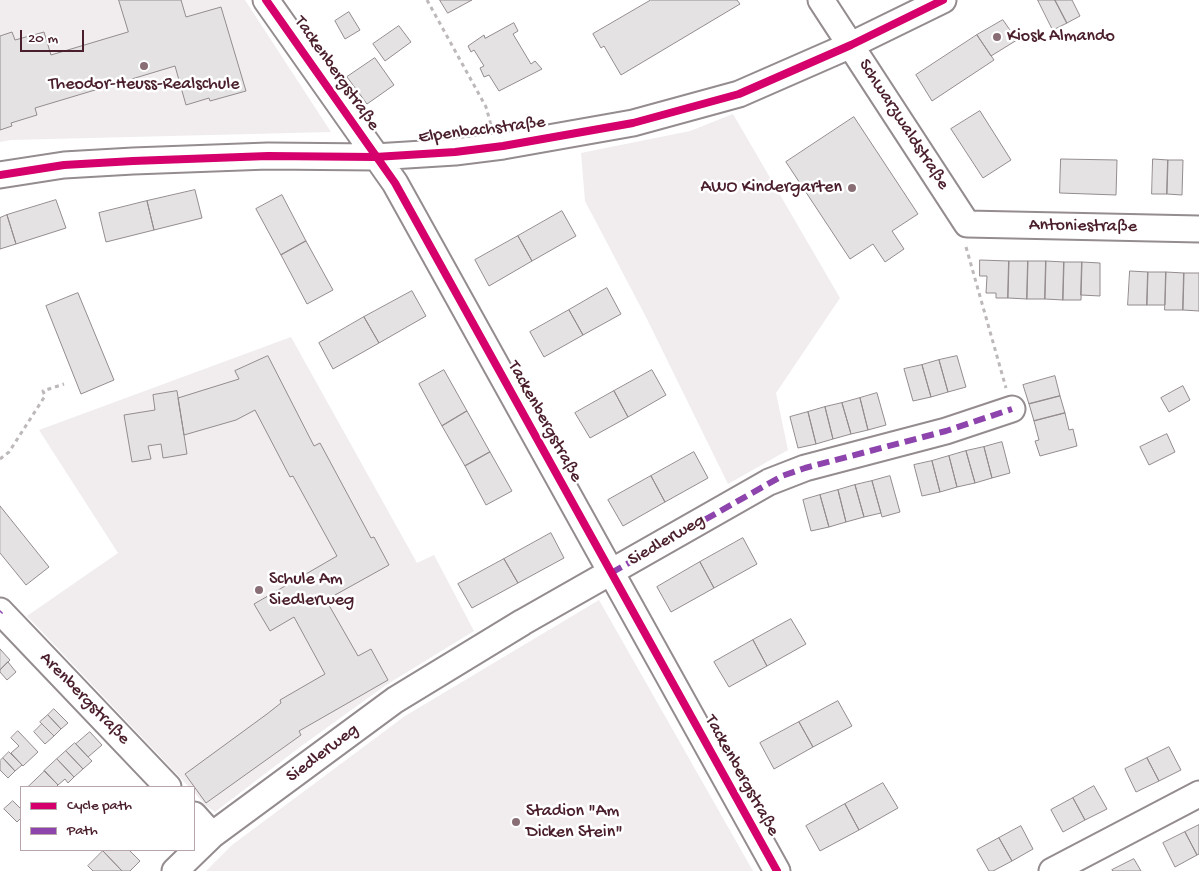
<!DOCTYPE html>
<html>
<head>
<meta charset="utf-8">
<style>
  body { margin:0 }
  #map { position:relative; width:1199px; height:871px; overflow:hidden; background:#fff; font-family:"Gochi Hand",sans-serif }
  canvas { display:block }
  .legend { position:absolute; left:20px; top:786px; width:175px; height:65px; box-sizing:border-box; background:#fff; border:1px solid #b7a5aa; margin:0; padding:6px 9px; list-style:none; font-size:15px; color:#4a1f2b }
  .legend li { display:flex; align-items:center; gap:10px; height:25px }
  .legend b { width:25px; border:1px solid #b7a5aa }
  .scale { position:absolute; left:20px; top:30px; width:64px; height:22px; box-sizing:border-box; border:2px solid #4a1f2b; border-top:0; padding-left:6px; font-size:15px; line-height:18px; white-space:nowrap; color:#4a1f2b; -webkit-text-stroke:4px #fff; paint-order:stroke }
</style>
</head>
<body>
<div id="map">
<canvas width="1199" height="871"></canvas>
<ul class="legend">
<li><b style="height:6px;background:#d6006c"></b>Cycle path</li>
<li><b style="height:6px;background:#8e44ad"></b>Path</li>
</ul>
<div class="scale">20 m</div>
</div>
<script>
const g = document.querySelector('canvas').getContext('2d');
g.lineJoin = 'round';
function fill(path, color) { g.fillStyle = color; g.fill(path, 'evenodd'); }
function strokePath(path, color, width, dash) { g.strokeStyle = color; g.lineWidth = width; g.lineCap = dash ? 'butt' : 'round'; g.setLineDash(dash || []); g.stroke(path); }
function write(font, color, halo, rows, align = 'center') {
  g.font = font + ' "Gochi Hand",sans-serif'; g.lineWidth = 5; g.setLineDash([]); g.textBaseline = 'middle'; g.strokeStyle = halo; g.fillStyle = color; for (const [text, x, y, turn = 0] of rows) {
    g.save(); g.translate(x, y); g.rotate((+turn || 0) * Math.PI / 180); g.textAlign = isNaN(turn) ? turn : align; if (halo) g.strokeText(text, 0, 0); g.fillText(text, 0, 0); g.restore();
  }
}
const built = new Path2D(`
  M0 0H245L331 132 11 140 0 142Z
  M733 114 840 298 776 393 788 450 728 484 647 319 585 201 581 153 690 131Z
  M291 337 417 563 434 555 474 631 386 685 300 747 215 812 205 805 194 792V787H189L27 616 118 553 39 430Z
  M599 600 753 871H206L232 845 405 716Z`);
const building = new Path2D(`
  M119 0H181L186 17 221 7 246 91 210 101 209 98 186 105 175 66 35 108 37 115 11 123 12 126 0 130V36L12 32 15 40 44 32 51 55 128 32Z
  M440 0H472L448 13Z
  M651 0H737L740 4 621 75 604 46 601 48 593 34Z
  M1038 0H1055L1067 23 1053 30Z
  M1055 0H1072L1080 16 1067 23Z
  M349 12 360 30 345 39 335 21Z
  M1003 20 1017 40 991 56 977 35Z
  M514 23 518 31 513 34 531 64 535 61 542 69 499 91 489 75 484 77 480 68 484 66 474 50 471 52 468 46 484 35 485 38Z
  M399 26 411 42 385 61 373 44Z
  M977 35 994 60 932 101 916 75Z
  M375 58 394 85 367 104 347 77Z
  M980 111 1011 160 983 178 951 129Z
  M854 117 918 214 892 231 904 249 885 262 873 244 850 259 786 162Z
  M1061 159 1117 160 1116 195 1060 193Z
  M1153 159 1168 160 1167 194H1152Z
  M1168 160H1183L1182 195 1167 194Z
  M195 190 202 218 154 230 147 201Z
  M282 195 306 241 281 255 256 209Z
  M56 200 66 228 16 244 7 215Z
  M147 201 154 230 106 242 99 213Z
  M562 211 576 236 532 261 518 236Z
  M7 215 16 244 0 249V218Z
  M518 236 532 261 489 286 475 260Z
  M306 241 333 290 307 304 281 255Z
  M980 260 1009 261 1008 298H996V293H986L987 276H980Z
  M1009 261H1028L1027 299 1008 298Z
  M1028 261H1046L1045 299H1027Z
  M1046 261 1064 262 1063 300 1045 299Z
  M1064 262H1082L1081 300H1063Z
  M1082 262 1100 263V296L1081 295Z
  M1130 271 1148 272 1147 305H1128Z
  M1148 272H1166L1165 305H1147Z
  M1166 272 1184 273 1183 310H1165Z
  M1184 273H1199V311L1183 310Z
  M607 288 621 314 583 335 569 310Z
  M412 291 426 316 379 343 364 317Z
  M78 293 114 380 81 394 46 306Z
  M569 310 583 335 544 357 530 332Z
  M364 317 379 343 333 369 319 343Z
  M268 356 314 446 320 443 371 538 374 537 389 565 326 600 358 656 371 649 388 680 299 731 301 735 206 803 185 774 267 714 281 703 280 700 325 674 294 617 270 631 254 604 337 556 293 476 290 477 255 410 236 420 184 435 178 398 239 379 235 371Z
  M957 356 966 387 948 392 939 360Z
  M939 360 948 392 931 397 922 365Z
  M922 365 931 397 913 401 904 369Z
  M444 370 467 411 442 426 419 384Z
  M652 370 666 395 628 417 614 391Z
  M1055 376 1060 396 1029 404 1023 385Z
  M1183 386 1190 400 1169 412 1161 398Z
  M177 391 187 454 163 458 161 444 148 446 151 459 132 462 124 415 155 410 153 395Z
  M614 391 628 417 590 438 575 413Z
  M877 393 886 425 868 430 860 398Z
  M1060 396 1065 413 1034 421 1029 404Z
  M860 398 868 430 851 434 842 403Z
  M842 403 851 434 833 439 825 407Z
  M825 407 833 439 816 444 808 412Z
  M467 411 490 452 465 466 442 426Z
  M808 412 816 444 798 448 790 417Z
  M1065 413 1069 430 1073 429 1077 446 1040 456 1035 441 1039 440 1034 421Z
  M1167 434 1175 452 1149 465 1140 447Z
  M1002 442 1010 473 992 478 984 447Z
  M984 447 992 478 975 483 966 451Z
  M966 451 975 483 957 487 949 456Z
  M490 452 512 491 486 505 465 466Z
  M694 452 708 478 665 502 651 476Z
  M949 456 957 487 940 492 932 461Z
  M932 461 940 492 922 496 914 465Z
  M651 476 665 502 623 526 608 500Z
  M890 476 900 512 882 517 872 481Z
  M872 481 881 513 864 517 855 485Z
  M855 485 864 517 846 522 838 490Z
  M838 490 846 522 829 527 820 495Z
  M820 495 829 527 811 531 803 500Z
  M0 506 49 567 26 585 0 553Z
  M551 533 564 558 518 583 504 559Z
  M743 538 757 564 714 588 700 562Z
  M504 559 518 583 472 608 458 584Z
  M700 562 714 588 671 612 657 587Z
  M791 619 806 644 767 666 753 640Z
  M753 640 767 666 729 687 714 662Z
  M0 649 10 660 0 670Z
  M8 662 16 672 7 680 0 672V670Z
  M838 701 852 726 813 747 799 722Z
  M54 709 68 723 61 729 48 715Z
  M48 715 61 729 54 736 40 722Z
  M799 722 813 747 774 769 760 743Z
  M42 724 54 736 45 744 34 732Z
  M18 731 38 752 23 766 11 753 19 746 11 738Z
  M90 732 102 745 88 757 76 744Z
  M75 743 92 761 83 769 66 751Z
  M1169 747 1181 770 1159 781 1147 758Z
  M66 751 83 769 74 777 57 759Z
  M9 752 22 765 15 771 3 758Z
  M3 758 15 771 8 778 0 770V761Z
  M1147 758 1159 781 1136 792 1125 769Z
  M57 759 74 777 68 783 65 779 58 785 44 771Z
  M45 771 58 785 56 787H28Z
  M883 783 898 808 859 830 845 804Z
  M1094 786 1107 809 1085 820 1073 798Z
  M1073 798 1085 820 1063 832 1051 810Z
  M13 801 21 809V818L17 822 4 809Z
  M845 804 859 830 820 851 806 826Z
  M1199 825V854L1197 855 1185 832Z
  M1021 826 1033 849 1012 861 999 838Z
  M1185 832 1197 855 1175 867 1163 843Z
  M999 838 1012 861 993 871H989L977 850Z
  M105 850H129L140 861 130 871H122L103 851Z
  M103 851 122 871H93L88 866Z
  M1134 859 1141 871H1113L1112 870Z`);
const path = new Path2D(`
  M427 0 486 107 491 125
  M966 247 1006 388
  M0 459 9 452 45 396 43 391 64 384`);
const minor = new Path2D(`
  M266 0 395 183 777 871
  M821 0 967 224 1199 229
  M0 175 64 165 133 161 268 156 375 157 455 152 503 146 633 123 739 94 851 45 943 0
  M0 611 168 787
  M194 815 212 835
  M175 871 212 835 395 700 523 622 769 482 805 468 946 431 1012 409
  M1052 871 1199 794`);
const quiet = new Path2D(`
  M611 573 782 476 805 468 946 431 1012 409
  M0 612 1 611`);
const cycleway = new Path2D(`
  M266 0 395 183 777 871
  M0 175 64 165 133 161 268 156 375 157 455 152 503 146 633 123 739 94 851 45 943 0`);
const markers = [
  [997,37,5,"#896d75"],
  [144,66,5,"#896d75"],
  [852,188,5,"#896d75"],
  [259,590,5,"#896d75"],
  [516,822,5,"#896d75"]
];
const poiNames = [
  ["Kiosk Almando",1007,37],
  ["Theodor-Heuss-Realschule",144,85,"center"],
  ["AWO Kindergarten",842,188,"right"],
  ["Schule Am",269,580],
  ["Siedlerweg",269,601],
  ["Stadion \"Am",526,812],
  ["Dicken Stein\"",526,833]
];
const streetNames = [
  ["Tackenbergstraße",336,74,55],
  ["Schwarzwaldstraße",903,125,57],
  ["Elpenbachstraße",482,131,-7],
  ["Antoniestraße",1083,227,1],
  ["Tackenbergstraße",544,422,61],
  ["Siedlerweg",667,541,-30],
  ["Arenbergstraße",84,699,46],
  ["Siedlerweg",323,754,-37],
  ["Tackenbergstraße",741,776,61]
];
fill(built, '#f1edee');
fill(building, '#e4e2e3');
strokePath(building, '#948c8e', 1);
strokePath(minor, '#948c8e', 29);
strokePath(path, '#bdb8b9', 3, [4, 4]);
strokePath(minor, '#fff', 25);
strokePath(quiet, '#8e44ad', 6, [12, 6]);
strokePath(cycleway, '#d6006c', 8);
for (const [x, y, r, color] of markers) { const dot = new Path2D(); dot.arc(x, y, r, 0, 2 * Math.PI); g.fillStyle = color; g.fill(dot); strokePath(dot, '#fff', 2); }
write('18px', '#4a1f2b', '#fff', poiNames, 'left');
write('18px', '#4a1f2b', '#fff', streetNames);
</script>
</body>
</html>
